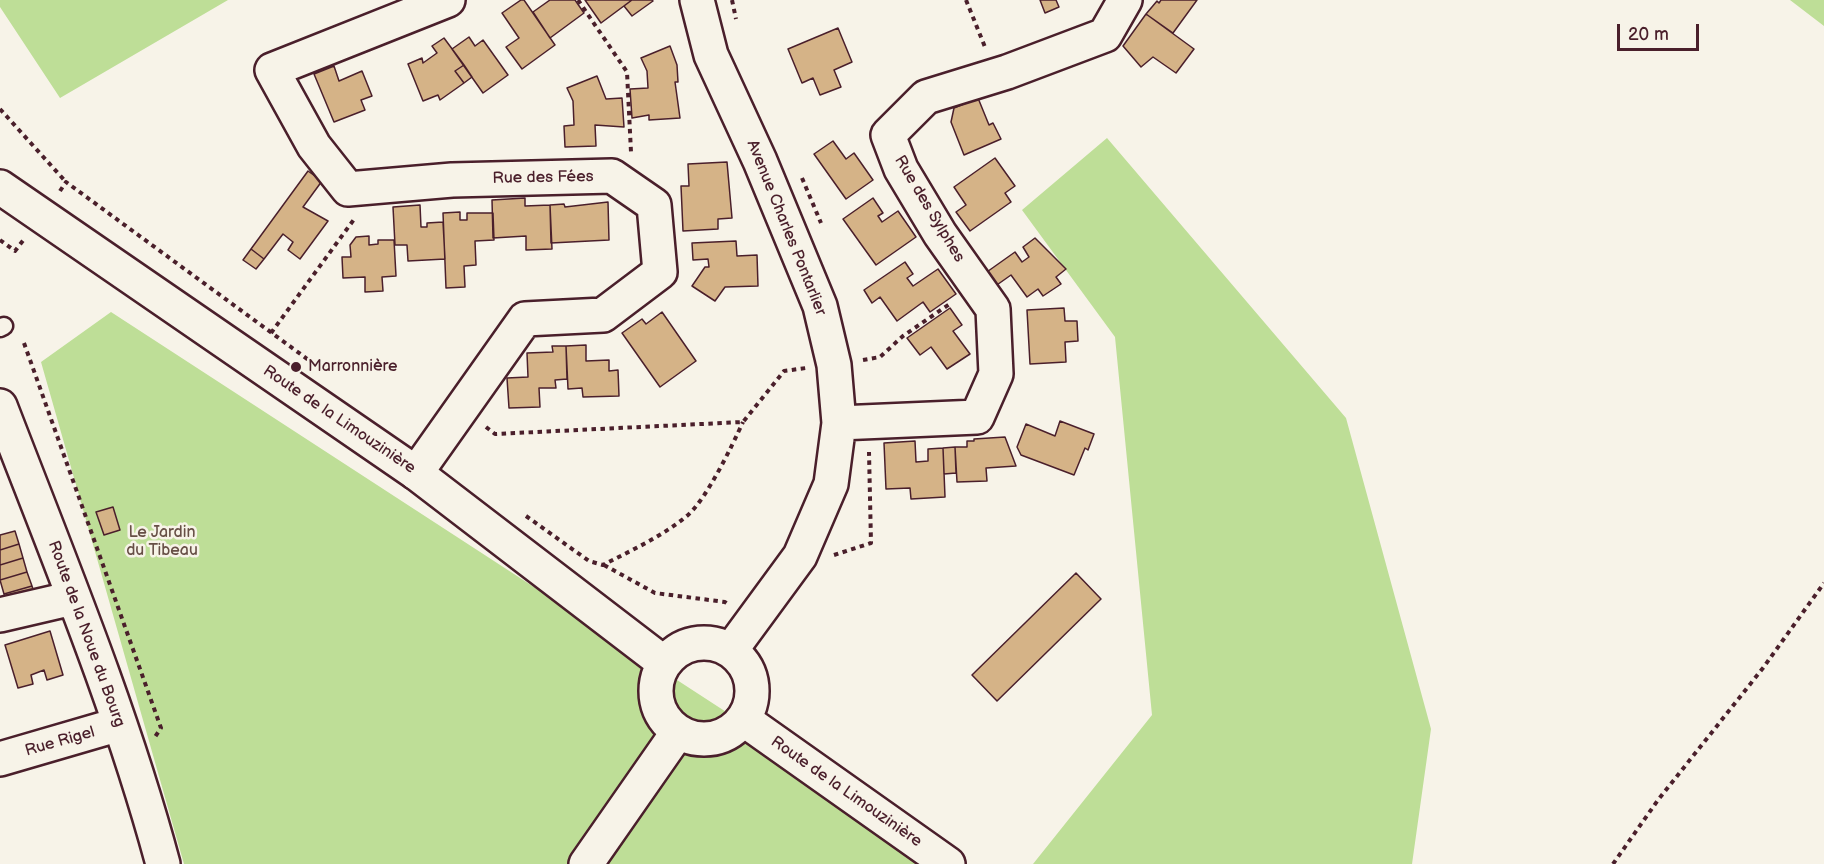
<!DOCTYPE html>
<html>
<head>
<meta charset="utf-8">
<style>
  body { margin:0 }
  #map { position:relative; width:1824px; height:864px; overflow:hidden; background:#f7f3e8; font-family:"Balsamiq Sans",sans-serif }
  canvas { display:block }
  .scale { position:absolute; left:1617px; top:24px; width:82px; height:27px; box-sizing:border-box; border:3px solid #4a1f2b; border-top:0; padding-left:8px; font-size:18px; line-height:21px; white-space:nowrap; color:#4a1f2b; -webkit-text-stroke:4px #f7f3e8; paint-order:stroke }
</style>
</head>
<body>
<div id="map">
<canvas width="1824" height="864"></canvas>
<div class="scale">20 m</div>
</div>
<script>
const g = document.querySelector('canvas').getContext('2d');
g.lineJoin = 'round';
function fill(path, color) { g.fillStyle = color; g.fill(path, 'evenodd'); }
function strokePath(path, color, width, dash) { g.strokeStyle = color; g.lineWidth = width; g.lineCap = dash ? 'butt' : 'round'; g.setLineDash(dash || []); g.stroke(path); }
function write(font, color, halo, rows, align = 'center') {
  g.font = font + ' "Balsamiq Sans",sans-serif'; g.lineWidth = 5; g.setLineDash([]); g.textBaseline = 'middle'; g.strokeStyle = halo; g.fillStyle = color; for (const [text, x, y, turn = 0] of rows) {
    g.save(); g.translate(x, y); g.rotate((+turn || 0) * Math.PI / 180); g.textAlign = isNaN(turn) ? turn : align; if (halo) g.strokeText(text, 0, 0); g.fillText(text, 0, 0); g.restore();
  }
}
const green = new Path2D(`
  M0 0H228L60 98 0 7Z
  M1790 0H1824V26Z
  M1107 138 1346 418 1431 729 1412 864H1033L1152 715 1115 337 1022 210Z
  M111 312 960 864H184L41 362Z`);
const building = new Path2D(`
  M521 0H524L555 45 522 69 506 47 519 38 502 13Z
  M550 0H575L584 13 550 38 533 12Z
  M585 0H632L601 23Z
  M632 0H652L653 1 632 16 624 6Z
  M1040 0H1056L1059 7 1045 13Z
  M1161 0H1197L1173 33 1146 14 1157 1 1159 3Z
  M1146 14 1194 49 1176 73 1153 57 1141 67 1123 46Z
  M838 28 852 62 834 70 841 87 820 95 813 78 802 83 788 49Z
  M469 37 475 46 483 40 508 75 483 93 452 49Z
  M444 38 464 65 455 71 464 83 440 100 438 95 423 101 408 64 422 58 423 63 437 53 432 46Z
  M670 46 677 65 678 82H675L680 118 649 120V115L632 118 630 89 648 88 647 71 641 58Z
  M464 65 472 77 464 83 455 71Z
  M334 66 339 81 362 71 372 96 361 100 365 110 334 122 314 74Z
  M597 76 606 99 622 98 624 127 595 125 596 146 565 147 564 126 574 125 573 101 567 88Z
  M978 98 989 125 993 123 1001 139 964 155 951 122 954 108Z
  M833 141 846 159 854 153 873 180 846 199 814 154Z
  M995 158 1015 186 1005 193 1011 202 970 231 956 212 966 205 954 187Z
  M727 162 732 218 718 219V229L683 231 681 186H689L688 164Z
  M308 171 322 181 303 207 328 221 300 259 288 250 293 242 283 234 264 259 251 249Z
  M525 198V206L550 205 552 249 526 250V236L493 238 492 200Z
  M873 198 883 213 878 216 882 222 898 211 916 237 876 265 843 219Z
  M608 202 609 240 551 243 550 205 564 204 565 207Z
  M420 205 421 227H427V223L443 222 445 259 408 261 407 245H395L393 207Z
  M460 212V220H467V213H493L494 240 475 241 476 265 464 266 465 287 446 288 443 213Z
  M369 236V245L378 244V240H394L396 276 382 277 383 291 365 292V277L343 278 342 257H351L350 245 356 237Z
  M1035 238 1066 269 1056 277 1061 284 1043 296 1038 289 1027 297 1011 275 994 287 984 274 1015 252 1022 262 1029 257 1023 247Z
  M736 241 737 256 757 255 758 286 725 287 715 301 692 286 705 267H709L708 259 693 260 692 243Z
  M251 249 264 259 256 269 243 260Z
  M905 262 913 274 907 278 913 286 938 269 956 294 930 312 923 302 897 321 880 297 872 303 864 290Z
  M950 308 962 325 953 331 970 354 947 369 931 347 920 355 907 338Z
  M1064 308 1065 321H1077L1078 341 1065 342 1066 362 1030 364 1027 310Z
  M662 312 696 361 660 387 622 333 642 319 646 324Z
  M586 345V361L609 360V371L618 370 619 396 583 397 582 388 568 389 566 346Z
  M552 346H566L567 379 555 380 556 388H539L540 407 509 408 507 378 528 377 527 353 553 352Z
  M1060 421 1094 434 1088 450 1085 448 1074 475 1021 455 1017 447 1026 424 1055 436Z
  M1005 437 1016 466 986 468 987 481 957 482 955 447H967V441H974V439Z
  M915 441 916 462 928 461V449L943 448 945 497 911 499 910 488 886 489 884 443Z
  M955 447 956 473 944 474 943 448Z
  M113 507 120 530 104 535 96 512Z
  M15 531 19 544 0 550V535Z
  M19 544 23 558 0 565V550Z
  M23 558 27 572 0 580V565Z
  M27 572 32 586 4 594 0 580Z
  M1076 573 1101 599 997 701 972 675Z
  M32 586 36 600 8 608 4 594Z
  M50 631 63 675 47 680 44 670 31 675 33 684 18 688 5 645Z`);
const path = new Path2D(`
  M578 0 627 72 631 152
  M732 0 736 19
  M966 0 985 47
  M0 109 66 182
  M802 178 821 223
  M60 191 66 182 310 361
  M0 240 15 251 25 238
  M271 333 355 218
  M24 343 161 728 155 737
  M863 360 880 357 903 336 951 303
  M486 427 495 434 743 422 784 371 806 368
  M526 516 589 561 603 565C632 550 663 536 688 515 707 498 732 446 743 422
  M834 555 871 543 869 452
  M604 565 655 593 725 602 729 605
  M1613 864 1658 800 1763 668 1824 583`);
const lane = new Path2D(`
  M0 328 4 326`);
const street = new Path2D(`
  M697 0 711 55 760 161 820 306 834 365 839 423 831 484 800 556 731 650
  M0 406C58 557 121 708 163 864
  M839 423 977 417 996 374 993 309 940 234 901 169 888 135 926 97 1007 72 1105 35 1125 0
  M416 473 525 319 603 315 660 272 654 205 612 176 452 180 348 189 314 146 272 70 448 0
  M0 615 73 598
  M0 759 120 724
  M586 864 678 732`);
const secondary = new Path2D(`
  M0 187 416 473 664 663
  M656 691a48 48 0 1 1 96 0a48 48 0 1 1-96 0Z
  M743 719 948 864`);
const markers = [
  [296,367,6,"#4a1f2b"]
];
const streetNames = [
  ["Rue des Fées",543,178,-1],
  ["Rue des Sylphes",929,209,59],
  ["Avenue Charles Pontarlier",786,228,68],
  ["Route de la Limouzinière",339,420,34],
  ["Route de la Noue du Bourg",86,634,70],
  ["Rue Rigel",60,742,-16],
  ["Route de la Limouzinière",846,792,35]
];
const poiNames = [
  ["Marronnière",308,367]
];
const parkNames = [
  ["Le Jardin",162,533],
  ["du Tibeau",162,551]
];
fill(green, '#bede97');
fill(building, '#d5b387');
strokePath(building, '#4a1f2b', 1.5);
strokePath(lane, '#4a1f2b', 21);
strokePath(street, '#4a1f2b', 38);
strokePath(secondary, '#4a1f2b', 38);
strokePath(path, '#4a1f2b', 4, [4.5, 4.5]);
strokePath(lane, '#f7f3e8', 16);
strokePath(street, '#f7f3e8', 33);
strokePath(secondary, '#f7f3e8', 33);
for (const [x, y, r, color] of markers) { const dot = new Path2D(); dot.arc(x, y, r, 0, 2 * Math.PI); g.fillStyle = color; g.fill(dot); strokePath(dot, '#f7f3e8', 2); }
write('16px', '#4a1f2b', '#f7f3e8', streetNames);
write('16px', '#4a1f2b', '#f7f3e8', poiNames, 'left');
write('16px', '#674f46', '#f7f3e8', parkNames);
</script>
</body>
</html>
